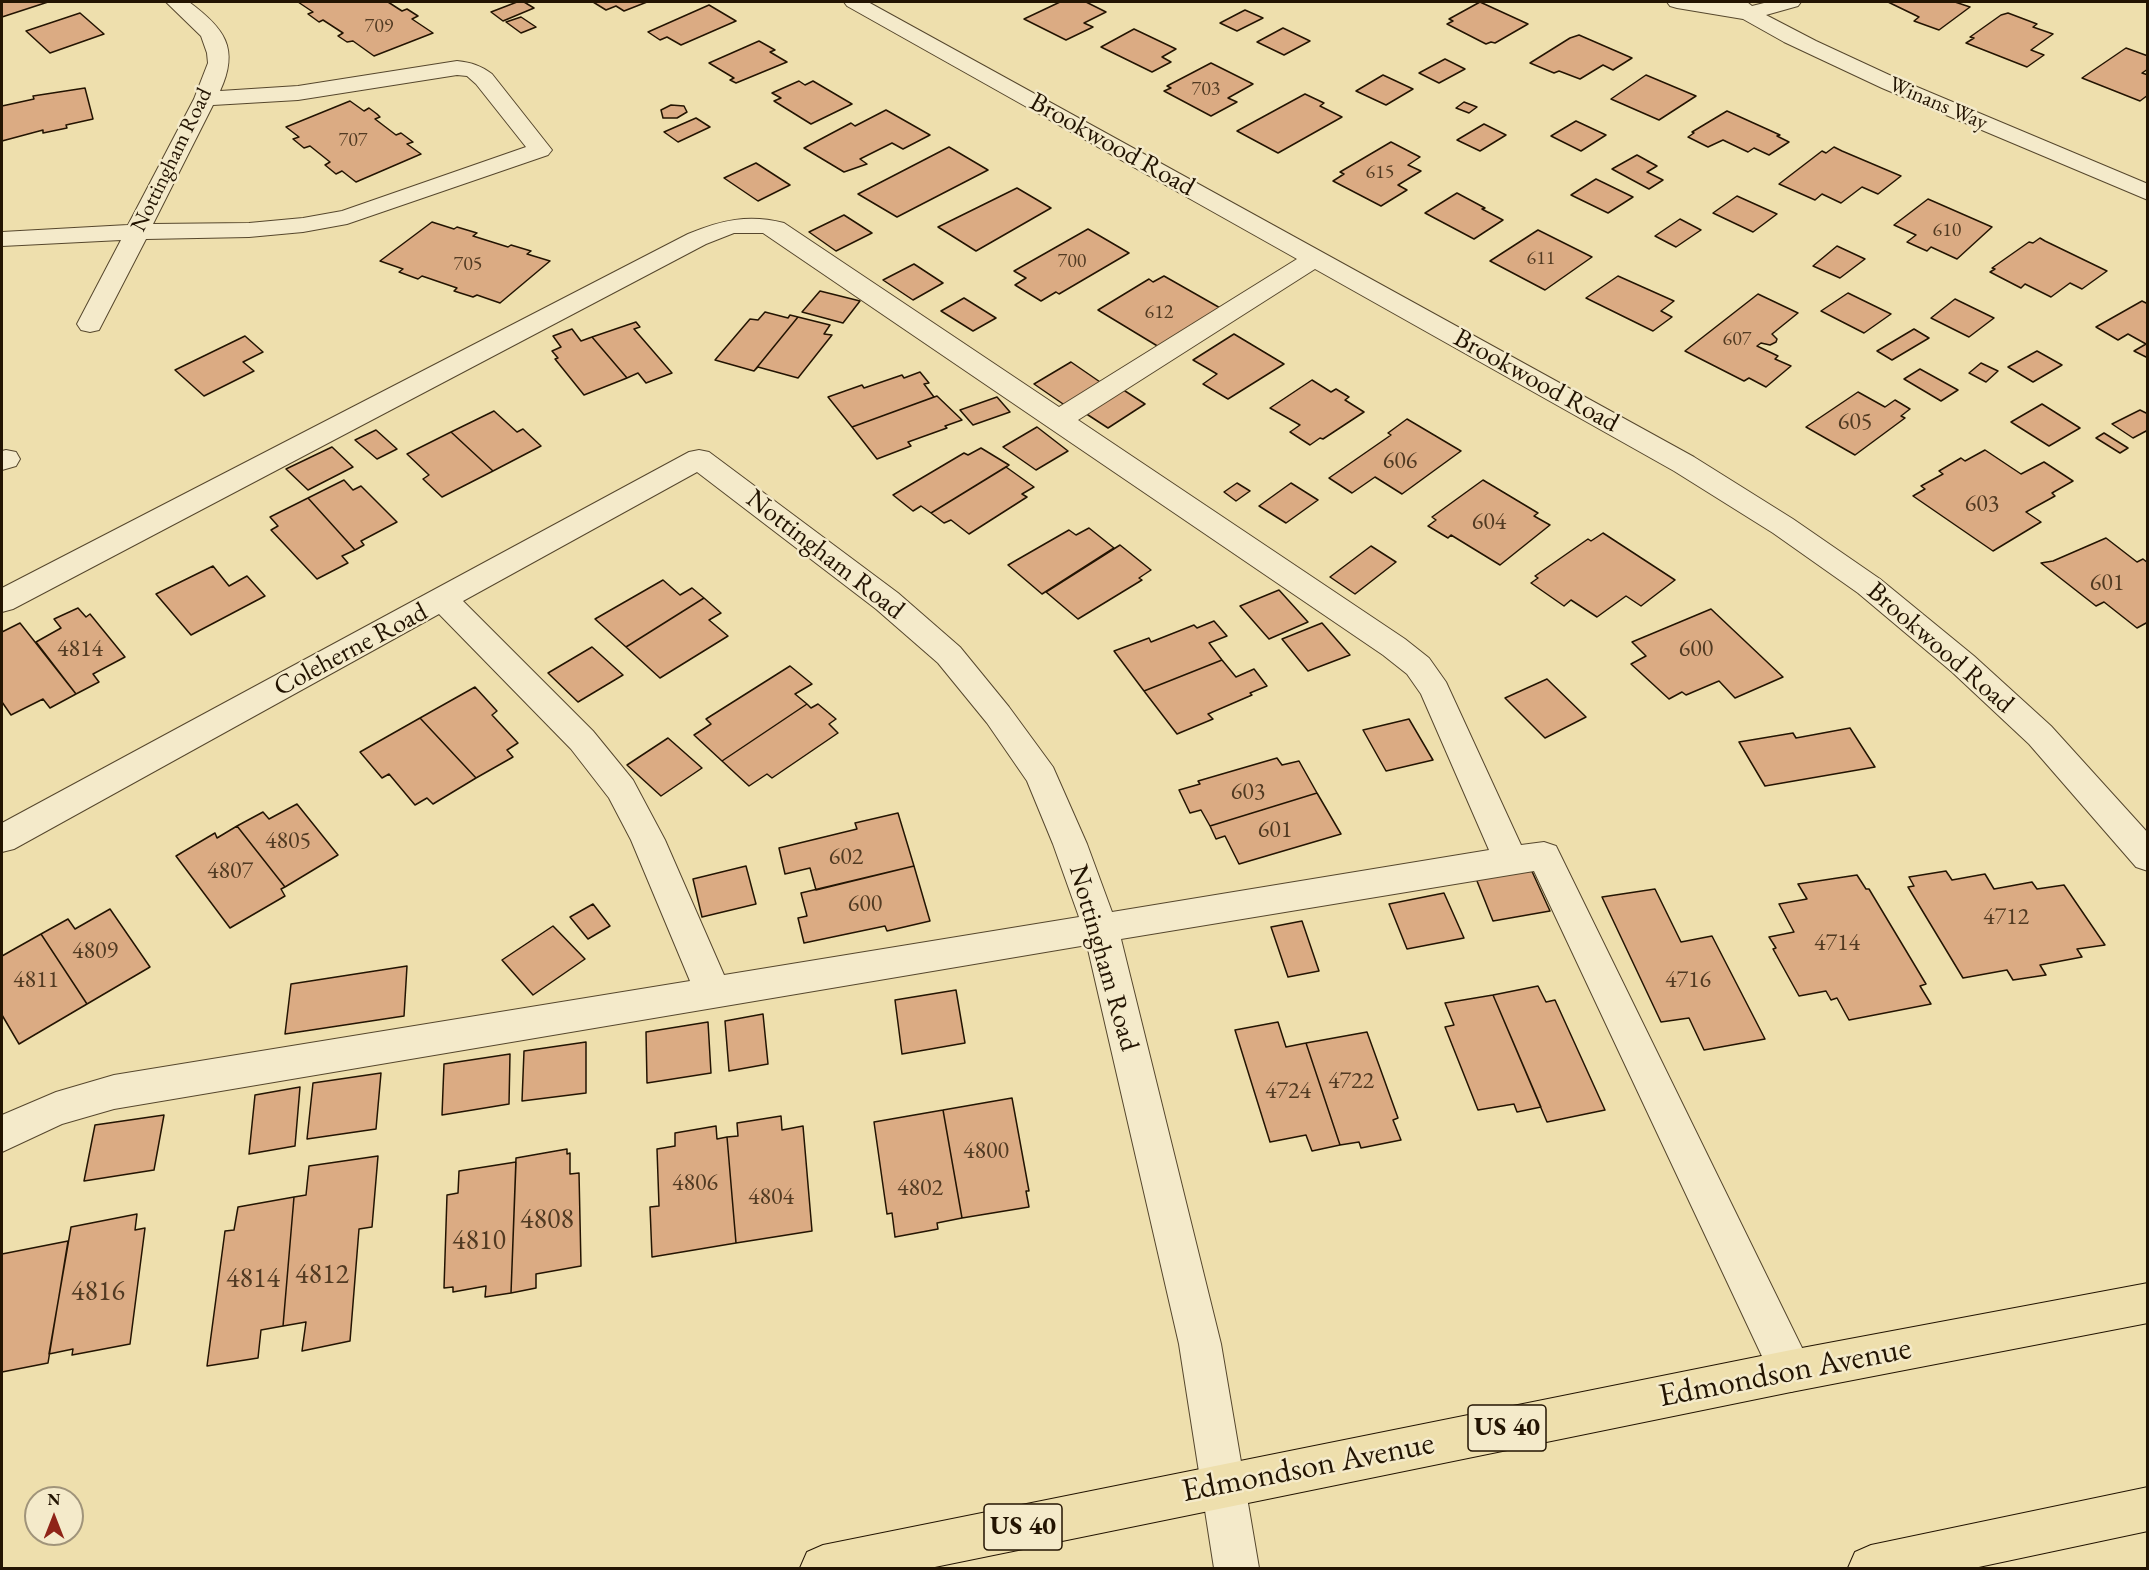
<!DOCTYPE html>
<html>
<head>
<meta charset="utf-8">
<style>
  body { margin:0 }
  #map { position:relative; width:2149px; height:1570px; overflow:hidden; background:#eedfad; font-family:"EB Garamond",serif }
  canvas { display:block }
  .frame { position:absolute; inset:0; border:3px solid #231402; pointer-events:none }
  .north { position:absolute; left:24px; top:1486px; width:60px; height:60px; box-sizing:border-box; background:#f4eaca; border:2px solid #a0947a; border-radius:50%; rotate:0deg; font-size:16px; font-weight:700; line-height:24px; text-align:center; color:#231402 }
  .north::after { content:''; display:block; margin:auto; width:21px; height:27px; background:#8f2418; clip-path:polygon(50% 0,100% 100%,50% 72%,0 100%) }
</style>
</head>
<body>
<div id="map">
<canvas width="2149" height="1570"></canvas>
<div class="frame"></div>
<div class="north">N</div>
</div>
<script>
const g = document.querySelector('canvas').getContext('2d');
g.lineJoin = 'round';
function fill(path, color) { g.fillStyle = color; g.fill(path, 'evenodd'); }
function strokePath(path, color, width, dash) { g.strokeStyle = color; g.lineWidth = width; g.lineCap = dash ? 'butt' : 'round'; g.setLineDash(dash || []); g.stroke(path); }
function write(font, color, halo, rows, align = 'center') {
  g.font = font + ' "EB Garamond",serif'; g.lineWidth = 5; g.setLineDash([]); g.textBaseline = 'middle'; g.strokeStyle = halo; g.fillStyle = color; for (const [text, x, y, turn = 0] of rows) {
    g.save(); g.translate(x, y); g.rotate((+turn || 0) * Math.PI / 180); g.textAlign = isNaN(turn) ? turn : align; if (halo) g.strokeText(text, 0, 0); g.fillText(text, 0, 0); g.restore();
  }
}
const building = new Path2D(`
  M2 2H48L2 17Z
  M298 2H388L402 11 407 9 418 16 412 19 433 33 374 56 353 41 347 42 338 36 343 33 323 20 319 22 308 14 313 12Z
  M517 2H524L534 8 503 21 491 12Z
  M593 2H647L624 11 616 6 606 10Z
  M1060 2H1086L1106 12 1084 23 1093 27 1066 40 1024 19Z
  M1480 2 1528 24 1495 43 1491 42 1486 44 1447 24 1453 21 1449 19Z
  M1888 2H1955L1970 7 1939 30 1914 21 1919 17Z
  M709 5 736 21 681 45 667 37 660 40 648 32Z
  M1245 10 1263 18 1237 31 1220 23Z
  M80 13 104 34 50 53 26 31Z
  M2008 13 2037 24 2033 27 2053 34 2031 50 2044 55 2027 67 1966 43 1974 38 1970 37 2001 15Z
  M521 17 536 27 521 33 506 22Z
  M1283 28 1310 41 1284 55 1257 42Z
  M1134 29 1176 49 1162 57 1171 62 1152 72 1101 47Z
  M1579 35 1632 58 1613 70 1603 65 1580 79 1559 71 1554 73 1530 63 1570 38Z
  M759 41 775 50 770 52 787 62 736 83 730 80 734 78 709 63Z
  M2126 48 2148 56V69L2142 73 2148 75V95L2140 101 2082 78Z
  M1445 59 1465 69 1439 83 1419 73Z
  M1211 63 1253 84 1228 98 1237 102 1211 116 1164 91 1171 88 1167 86Z
  M1383 75 1413 89 1386 105 1356 91Z
  M1646 75 1696 96 1659 120 1611 99Z
  M799 81 805 85 813 81 852 104 811 124 774 101 781 98 772 93Z
  M85 88 93 119 66 125 67 128 43 133V130L2 141V106L34 99 33 96Z
  M1305 94 1324 103 1320 106 1342 117 1278 153 1237 131Z
  M350 101 364 111 369 108 377 114 380 117 375 119 396 135 401 133 413 142 407 144 421 154 356 182 342 171 336 174 325 165 330 162 310 146 304 148 293 139 299 137 286 127Z
  M1464 102 1477 107 1469 113 1456 108Z
  M671 105 684 106 687 112 677 118H663L661 110Z
  M886 110 930 135 903 149 892 143 860 159 867 164 844 172 804 148 851 123 855 126Z
  M1727 111 1780 135 1777 136 1789 142 1769 155 1754 148 1748 152 1723 140 1708 147 1688 137 1694 133 1692 132Z
  M696 118 710 127 678 142 664 132Z
  M1576 121 1606 135 1581 151 1551 136Z
  M1484 124 1506 135 1480 151 1457 140Z
  M1391 142 1420 157 1408 165 1421 171 1398 185 1407 190 1381 206 1333 181 1344 174 1340 172Z
  M949 147 988 170 897 217 858 194Z
  M1834 147 1842 151 1901 176 1878 194 1862 187 1841 203 1822 194 1815 200 1779 184 1822 151 1826 153Z
  M1637 155 1657 166 1647 172 1663 180 1649 189 1612 169Z
  M756 163 790 185 758 201 724 178Z
  M1596 179 1633 197 1608 213 1571 195Z
  M1017 188 1051 208 976 251 938 227Z
  M1457 193 1485 208 1482 209 1503 220 1474 239 1425 213Z
  M1737 196 1777 214 1753 232 1713 213Z
  M1928 199 1992 227 1957 259 1931 247 1927 251 1907 242 1916 235 1894 225Z
  M844 215 872 233 836 251 809 232Z
  M1680 219 1701 230 1676 247 1655 236Z
  M432 222 454 229 457 227 477 233 473 236 508 247 511 245 531 251 527 254 550 261 500 303 477 295 473 297 454 291 457 288 422 276 418 279 399 272 403 269 380 261Z
  M1088 229 1129 253 1059 294 1056 292 1041 301 1015 285 1026 278 1014 271Z
  M1538 230 1592 257 1545 290 1490 261Z
  M2040 238 2045 241 2107 271 2082 289 2070 283 2051 297 2025 284 2021 288 1990 272 1995 269 1992 268 2029 242 2033 243Z
  M1837 246 1865 259 1840 278 1813 266Z
  M914 264 943 283 913 300 883 280Z
  M1164 276 1222 309 1164 350 1098 310 1149 279 1153 282Z
  M1618 276 1674 301 1661 311 1672 317 1653 331 1586 298Z
  M820 291 860 301 843 323 802 312Z
  M1848 293 1891 314 1864 333 1821 311Z
  M1758 294 1798 313 1772 334 1777 339 1776 342 1770 345 1761 343 1757 346 1778 356 1775 359 1791 366 1766 387 1749 378 1744 381 1685 351Z
  M964 298 996 318 973 331 941 311Z
  M1955 299 1994 318 1969 337 1931 318Z
  M2142 301 2148 304V358L2134 351 2146 344 2128 334 2118 340 2096 327Z
  M765 312 788 318 790 315 798 317 754 371 715 360 750 319 758 320Z
  M798 317 830 325 824 334 832 335 798 378 758 367 754 371Z
  M636 322 640 327 634 329 672 373 646 383 638 373 627 378 592 337Z
  M572 329 581 341 592 337 627 378 584 395 555 359 558 358 552 351 561 347 553 336Z
  M1914 329 1929 338 1892 360 1877 351Z
  M1234 334 1284 364 1228 399 1203 384 1217 374 1193 360Z
  M245 336 263 352 243 362 254 371 204 396 175 370Z
  M2037 351 2062 365 2033 382 2008 367Z
  M1071 362 1103 384 1066 406 1034 384Z
  M1981 363 1998 371 1986 382 1969 373Z
  M1920 369 1958 390 1941 401 1904 379Z
  M920 372 929 383 924 384 934 397 852 427 828 397 862 385 864 388 902 375 904 378Z
  M1312 380 1331 392 1336 389 1349 397 1345 400 1364 412 1323 439 1320 438 1310 445 1290 432 1300 425 1270 408Z
  M1122 389 1145 404 1108 428 1085 413Z
  M1858 392 1885 407 1895 400 1910 409 1901 416 1905 418 1855 455 1806 427Z
  M937 396 962 420 945 426 947 428 908 442 911 446 877 459 852 427Z
  M997 397 1010 412 973 425 960 410Z
  M2042 404 2080 428 2049 446 2011 422Z
  M2140 410 2148 414V430L2133 438 2112 424Z
  M494 411 517 432 523 429 541 446 493 471 451 432Z
  M1407 419 1461 451 1402 494 1375 477 1352 493 1329 478 1391 435 1388 433Z
  M1037 427 1068 451 1036 470 1003 447Z
  M376 430 397 449 377 459 355 440Z
  M451 432 493 471 442 497 423 479 429 475 407 454Z
  M2104 433 2128 448 2120 453 2096 438Z
  M332 447 353 467 308 490 286 469Z
  M981 448 1009 465 931 513 921 506 913 511 893 495 964 453 968 455Z
  M1985 450 2021 474 2044 462 2073 481 2052 493 2055 496 2026 512 2041 522 1993 551 1913 496 1925 489 1921 486 1943 474 1939 471 1961 458 1965 461Z
  M1006 467 1034 487 1022 494 1027 497 969 534 951 520 944 523 931 513Z
  M344 480 353 490 361 486 397 522 361 541 364 545 355 550 308 498Z
  M1483 480 1538 513 1534 516 1550 525 1500 565 1451 535 1448 538 1428 526 1436 520 1432 517Z
  M1237 483 1250 491 1236 501 1224 492Z
  M1291 483 1318 500 1286 523 1259 506Z
  M308 498 355 550 342 556 348 563 317 579 271 530 278 526 270 517Z
  M1089 528 1114 548 1042 594 1008 565 1069 530 1076 535Z
  M1603 533 1675 580 1641 606 1626 596 1597 617 1571 600 1564 606 1531 583 1538 578 1535 576 1588 539 1591 541Z
  M2106 538 2137 562 2143 559 2148 563V622L2137 628 2104 602 2096 606 2041 563 2053 561Z
  M1120 545 1151 570 1139 578 1142 580 1078 619 1046 592Z
  M1371 546 1396 562 1355 594 1330 577Z
  M213 566 229 586 247 576 265 596 191 635 156 594Z
  M663 580 680 595 692 588 704 598 626 647 595 619Z
  M1279 590 1308 622 1269 639 1240 606Z
  M704 598 721 613 709 620 728 636 660 678 626 647Z
  M78 608 86 617 90 614 125 657 93 674 99 682 76 694 36 642 61 628 54 619Z
  M1711 609 1783 677 1735 698 1719 681 1686 695 1682 692 1669 699 1631 664 1646 656 1632 642Z
  M1214 621 1227 636 1209 643 1222 660 1144 691 1114 651 1149 638 1151 642 1194 625 1197 628Z
  M20 623 76 694 50 708 43 699 11 715 2 702V632Z
  M1322 623 1350 655 1308 671 1282 639Z
  M592 647 623 675 578 702 548 673Z
  M1222 660 1236 677 1254 669 1267 686 1250 693 1252 695 1208 714 1213 719 1177 734 1144 691Z
  M790 666 812 684 795 694 807 704 722 761 694 735 711 724 706 719Z
  M1547 679 1586 717 1545 738 1505 698Z
  M475 687 497 711 492 715 518 743 507 750 513 757 476 778 420 718Z
  M807 704 811 708 818 704 836 719 829 724 838 733 772 778 767 774 749 786 722 761Z
  M420 718 476 778 433 804 427 798 415 805 389 774 382 778 360 752Z
  M1409 719 1433 760 1386 771 1363 730Z
  M1850 728 1875 767 1765 786 1739 742 1793 733 1796 738Z
  M668 738 702 768 661 796 627 765Z
  M1277 758 1282 765 1299 761 1317 793 1210 826 1201 810 1190 813 1179 790 1200 784 1198 781Z
  M1317 793 1341 834 1239 864 1225 836 1216 839 1210 826Z
  M297 804 338 855 285 887 237 826 263 812 269 819Z
  M898 813 914 866 816 890 810 868 785 874 779 848 857 829 855 823Z
  M237 826 285 887 281 889 285 896 230 928 176 856 215 833 217 838Z
  M746 866 756 904 702 917 693 879Z
  M914 866 930 921 887 931 885 926 804 943 798 918 807 916 801 893Z
  M1530 867 1550 911 1493 921 1475 876Z
  M1946 871 1952 880 1985 874 1994 889 2032 882 2037 889 2064 885 2105 945 2077 949 2082 957 2040 965 2046 975 2013 980 2007 970 1963 978 1908 887 1914 886 1909 877Z
  M1857 875 1866 889H1869L1926 984 1920 986 1931 1004 1849 1020 1837 998 1831 1000 1826 991 1799 996 1773 949 1776 948 1769 937 1794 932 1779 904 1807 899 1798 884Z
  M1655 889 1681 942 1712 936 1765 1039 1704 1050 1689 1018 1661 1022 1602 897Z
  M1444 893 1464 938 1407 949 1389 904Z
  M593 904 610 926 588 939 570 917Z
  M110 909 150 967 87 1004 41 934 68 919 75 929Z
  M1302 921 1319 971 1288 977 1271 927Z
  M553 926 585 959 533 995 502 960Z
  M41 934 87 1004 19 1044 2 1015V956Z
  M407 966 404 1016 285 1034 291 984Z
  M1538 986 1546 1002 1555 1000 1605 1110 1547 1122 1493 995Z
  M956 990 965 1043 902 1054 895 1000Z
  M1493 995 1541 1107 1517 1112 1514 1104 1478 1110 1445 1027 1454 1025 1445 1003Z
  M763 1014 768 1064 729 1071 725 1021Z
  M708 1022 711 1073 647 1083 646 1032Z
  M1278 1022 1286 1047 1306 1043 1340 1145 1312 1151 1306 1135 1270 1142 1235 1030Z
  M1367 1032 1398 1118 1393 1120 1401 1140 1361 1148 1359 1142 1340 1145 1306 1043Z
  M586 1042V1093L522 1101 524 1051Z
  M510 1054 509 1104 442 1115 444 1064Z
  M381 1073 376 1129 307 1139 313 1083Z
  M300 1087 295 1146 249 1154 255 1095Z
  M1012 1098 1029 1191H1026L1029 1207 962 1218 943 1110Z
  M943 1110 962 1218 937 1223 938 1229 895 1237 892 1213 887 1214 874 1122Z
  M164 1115 154 1170 84 1181 95 1125Z
  M781 1116 782 1130 803 1126 812 1231 736 1243 727 1137 738 1136 737 1123Z
  M716 1126 717 1139 727 1137 736 1243 652 1257 650 1207 659 1206 657 1149 675 1146V1133Z
  M567 1149V1154L570 1153V1174L579 1173 581 1266 536 1274V1288L511 1293 516 1158Z
  M378 1156 372 1227 359 1229 350 1341 302 1351 306 1322 283 1326 294 1197 306 1195 309 1166Z
  M516 1162 511 1293 485 1297 486 1286 453 1292V1287L444 1288 447 1195 458 1193 459 1171Z
  M294 1197 283 1326 261 1330 258 1358 207 1366 225 1231 234 1230 238 1207Z
  M137 1214 135 1230 145 1228 130 1344 72 1355 73 1349 49 1354 71 1227Z
  M68 1241 48 1363 2 1372V1254Z`);
const minor = new Path2D(`
  M166 2H189C224 28 240 48 220 91L298 86 457 61C472 63 480 65 492 74L552 150 548 155 347 224 303 232 249 237 146 239 99 330 90 332 81 330 77 324 121 240 2 246V232L128 225 194 99 208 63 207 53 201 36ZM457 75 467 76 476 84 526 147 342 211 303 218 249 223 153 224 213 105 298 100Z
  M844 2H868L1694 457 1793 519 1880 579 1974 656 2051 726 2148 833V871L2136 867 2029 744 1952 672 1858 593 1773 533 1674 471 1315 269 1078 420 1405 639 1429 658 1446 682 1521 845 1544 842 1556 846 1806 1356 1812 1371 1806 1386 1791 1392 1776 1386 1534 871 1121 939 1221 1344 1259 1568H1214L1179 1344 1087 945 114 1109 62 1124 2 1152V1115L56 1092 114 1075 690 981 631 840 609 798 571 749 439 614 14 849 2 852V823L689 452 699 450 709 452 898 593 960 647 1009 707 1053 767 1087 844 1112 912 1489 850 1421 694 1407 674 1383 655 763 233H734L706 244 13 609 2 612V588L688 234C721 220 749 214 784 223L1059 407 1297 259 847 6ZM697 472 876 609 938 663 987 723 1027 781 1053 844 1079 917 724 975 665 840 633 780 593 731 463 601Z
  M1667 2H1747L1752 6 1768 2H1801L1798 6 1766 15 1816 41 1898 79 2148 184V200L1882 88 1784 42 1743 19 1677 8 1670 6Z
  M6 450 16 452 20 459 16 466 2 470V451Z`);
const major = new Path2D(`
  M2148 1283V1323L1791 1392 930 1568H800L807 1552 823 1545 1791 1350Z
  M2148 1487V1531L1974 1568H1848L1855 1552 1871 1545Z`);
const farNumbernames = [
  ["709",379,27],
  ["703",1206,90],
  ["707",353,141],
  ["615",1380,173],
  ["610",1947,231],
  ["611",1541,259],
  ["700",1072,262],
  ["705",468,265],
  ["612",1159,313],
  ["607",1737,340]
];
const farStreetnames = [
  ["Winans Way",1938,104,23],
  ["Nottingham Road",172,160,-64]
];
const numberNames = [
  ["605",1855,422],
  ["606",1400,461],
  ["603",1982,504],
  ["604",1489,522],
  ["601",2107,583],
  ["4814",80,649],
  ["600",1696,649],
  ["603",1248,792],
  ["601",1275,830],
  ["4805",288,841],
  ["602",846,857],
  ["4807",230,871],
  ["600",865,904],
  ["4712",2006,917],
  ["4714",1837,943],
  ["4809",95,951],
  ["4811",36,980],
  ["4716",1688,980],
  ["4722",1351,1081],
  ["4724",1288,1091],
  ["4800",986,1151],
  ["4806",695,1183],
  ["4802",920,1188],
  ["4804",771,1197]
];
const shields = [
  [1507,1428,78],
  [1023,1527,78]
];
const shieldNames = [
  ["US 40",1507,1428],
  ["US 40",1023,1527]
];
const streetNames = [
  ["Brookwood Road",1112,145,29],
  ["Brookwood Road",1536,381,29],
  ["Nottingham Road",825,555,38],
  ["Brookwood Road",1940,648,41],
  ["Coleherne Road",351,650,-28],
  ["Nottingham Road",1103,958,74]
];
const nearNumbernames = [
  ["4808",547,1220],
  ["4810",479,1241],
  ["4812",322,1275],
  ["4814",253,1279],
  ["4816",98,1292]
];
const nearStreetnames = [
  ["Edmondson Avenue",1785,1373,-11],
  ["Edmondson Avenue",1308,1468,-11]
];
fill(building, '#dbab83');
strokePath(building, '#231402', 1.5);
strokePath(minor, '#56472d', 2);
strokePath(major, '#231402', 2);
fill(minor, '#f4eaca');
fill(major, '#eedfad');
write('20px', '#513a22', null, farNumbernames);
write('22px', '#231402', '#f4eaca', farStreetnames);
write('24px', '#513a22', null, numberNames);
for (const [x, y, w] of shields) { const box = new Path2D(); box.roundRect(x - w / 2, y - 23, w, 46, 4.5); g.fillStyle = '#f4eaca'; g.fill(box); strokePath(box, '#231402', 1.5); }
write('bold 26px', '#231402', null, shieldNames);
write('27px', '#231402', '#f4eaca', streetNames);
write('28px', '#513a22', null, nearNumbernames);
write('33px', '#231402', '#f4eaca', nearStreetnames);
</script>
</body>
</html>
